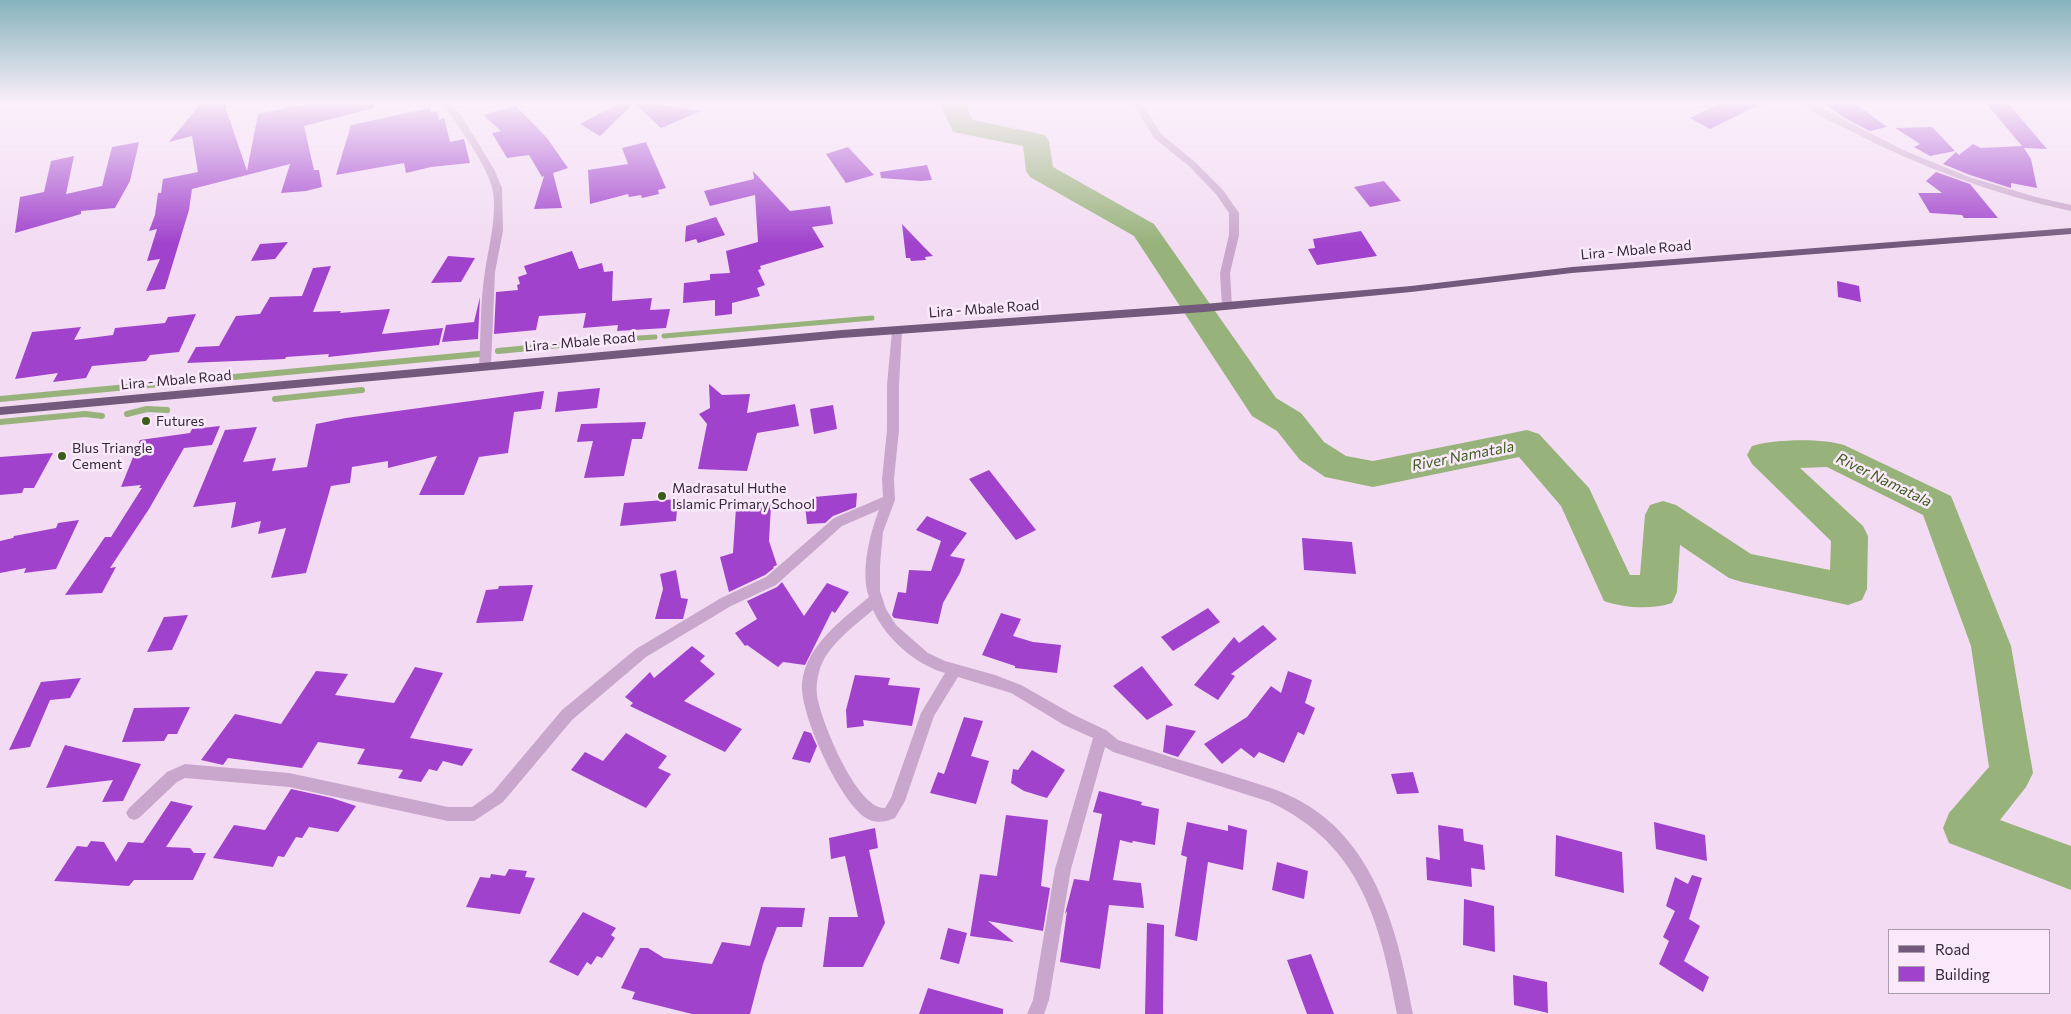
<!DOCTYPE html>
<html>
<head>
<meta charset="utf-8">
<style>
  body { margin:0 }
  #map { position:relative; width:2071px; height:1014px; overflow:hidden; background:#f3dcf3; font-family:Commissioner,sans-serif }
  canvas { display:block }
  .legend { position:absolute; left:1888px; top:929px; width:162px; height:65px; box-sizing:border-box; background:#fae9fb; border:1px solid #ab9cad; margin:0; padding:6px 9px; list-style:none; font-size:15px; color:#352839 }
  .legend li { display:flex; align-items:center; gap:10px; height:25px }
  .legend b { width:25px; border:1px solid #ab9cad }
</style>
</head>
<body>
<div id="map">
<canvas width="2071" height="1014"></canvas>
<ul class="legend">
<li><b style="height:6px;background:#73597b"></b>Road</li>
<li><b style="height:14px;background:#a042cc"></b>Building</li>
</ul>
</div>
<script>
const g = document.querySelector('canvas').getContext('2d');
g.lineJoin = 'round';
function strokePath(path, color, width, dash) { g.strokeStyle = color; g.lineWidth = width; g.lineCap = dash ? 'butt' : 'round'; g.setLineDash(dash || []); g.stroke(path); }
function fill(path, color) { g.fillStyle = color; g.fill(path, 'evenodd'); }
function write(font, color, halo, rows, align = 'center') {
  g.font = font + ' Commissioner,sans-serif'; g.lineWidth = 5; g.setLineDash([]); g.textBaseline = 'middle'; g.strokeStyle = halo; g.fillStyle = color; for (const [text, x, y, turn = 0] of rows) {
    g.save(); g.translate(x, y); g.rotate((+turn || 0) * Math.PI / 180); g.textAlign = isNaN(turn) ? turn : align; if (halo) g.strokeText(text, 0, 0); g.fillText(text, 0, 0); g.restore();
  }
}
const streamFar1 = new Path2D(`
  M664 336 872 318
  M623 339 655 337
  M567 344 614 340`);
const stream = new Path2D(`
  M498 351 580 343
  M0 399 479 354
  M275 399 362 390
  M127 414 147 409 167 410
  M0 422 85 414 102 416`);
const river = new Path2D(`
  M939 102H965L973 120 1045 135 1049 141 1053 167 1154 224 1276 398 1301 413 1324 442 1346 456 1373 461 1527 430 1539 434 1589 488 1630 575H1640L1645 515 1650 505 1663 501 1676 505 1751 554 1830 570 1831 541 1752 464 1747 455 1752 446C1773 439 1823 438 1844 445L1951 496 2011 646 2033 773 2026 787 2000 820 2071 846V890L1949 843 1943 828 1949 813 1989 767 1971 646 1923 515 1827 467 1800 468 1863 526 1868 536 1867 589 1862 600 1848 605 1742 582 1729 578 1680 545 1677 592 1672 603C1651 610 1625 608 1604 601L1561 506 1519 457 1373 487 1325 477 1300 460 1277 431 1252 416 1134 236 1030 177 1026 171 1023 146 953 132Z`);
const building = new Path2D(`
  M202 102H226V109L247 171 258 114 315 102H374V108L304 126 314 170H319L322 187 306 191 281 193 290 164 192 189 189 210 165 289 146 291 160 259 147 261 157 229 149 231 155 215 158 193H161L163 179 198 172 192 136 169 142Z
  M621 102H643L701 111 661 128 634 103 600 136 580 124Z
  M1723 102H1765L1710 129 1690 118Z
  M1823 102H1853L1887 127 1870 131 1843 117Z
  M1985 102H2007L2047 149 2024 148 2031 159 2037 188 2011 183V188L1970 175 1943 164 1956 152 1959 155 1973 144 1981 148 2022 146Z
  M516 106 547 138 568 168 553 173 562 208 534 209 544 176 542 177 529 155 507 158 492 133 501 131 483 115Z
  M430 108 431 112 437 111 439 120 444 118 450 142 464 139 470 163 431 167 406 173 404 163 336 175 351 125Z
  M1932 127 1955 151 1930 156 1914 147 1920 144 1895 128Z
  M139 142 130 181 115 208 81 211V214L15 233 20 197 44 192 51 161 74 156 66 194 102 186 112 147Z
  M646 142 666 188 658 190 659 194 642 198 641 195 629 197 628 194 590 204 588 170 628 164 622 148Z
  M848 147 874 175 846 183 826 154Z
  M927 165 932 180 921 181 881 178 880 172Z
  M753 171 790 211 830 206 833 224 812 227 824 247 760 266 761 269 758 270 765 285 757 288 760 296 732 303V314L715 316V300L683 303 684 283 710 280V274L730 273 726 251 758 242 755 195 710 206 704 191 754 179Z
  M1936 172 1970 184 1998 218H1964L1962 215 1930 213 1918 193H1942L1926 181Z
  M1384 181 1401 201 1370 207 1354 187Z
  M716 217 725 235 698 243 696 239 685 242 686 226Z
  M902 224 922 245 933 256 925 257 926 260 911 261 910 258H906Z
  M1361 231 1377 256 1317 265 1308 249 1315 248 1313 239Z
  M288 242 275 259 251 261 260 244Z
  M572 251 579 269 602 263 604 272 613 271 612 301 652 298 650 310 670 309 666 328 617 331 618 325 583 328 586 313 539 316 536 330 494 334 496 292 518 290 517 285 520 284 518 277 527 274 524 266Z
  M448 256 475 258 461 282 431 283Z
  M331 266 313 312 341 311 340 313 390 309 382 334 443 328 439 345 328 357 329 354 286 357 285 359 187 363 196 347 219 346 236 316 260 314 270 297 302 296 313 268Z
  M1837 281 1859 286 1861 302 1838 297Z
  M480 297 478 339 442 342 446 325 474 322Z
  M196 314 179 352 150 355 146 361 92 366 86 378 53 382 58 373 15 379 32 332 81 327 74 340 113 335 115 328 165 323 168 317Z
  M709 384 722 395 750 394 747 413 795 404 799 426 757 433 747 471 698 469 707 424 699 414 710 408Z
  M600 388 597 408 555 412 558 392Z
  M544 391 541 409 514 412 508 453 479 457 464 495H419L437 456 388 468V461L352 467 350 483 331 486 306 573 271 578 286 528 258 534 261 521 231 528 236 502 193 507 225 430 257 427 243 462 276 458 272 471 307 467 316 424 346 418Z
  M833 405 837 429 814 434 810 409Z
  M646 422 642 439H632L624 476 584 478 593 441 577 442 581 424Z
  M220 426 212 445 184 448 149 509 110 568 116 567 102 593 65 595 105 537H111L142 488H139L141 485 121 487 140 440 190 433 192 429Z
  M53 453 34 488H24L22 493 0 495V457Z
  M989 470 1036 530 1016 540 969 479Z
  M857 493 856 507 833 516 825 523 807 524 805 505 815 504 814 497Z
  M678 499 676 521 620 526 624 503Z
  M763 501 762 506 771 505 769 541 777 565 773 567 774 568 765 575 729 592 720 557 733 553 736 508 745 507 746 502Z
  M927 516 967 533 950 556 965 559 960 573 943 603 938 624 894 618 892 615 898 592 906 593 909 570 931 571 941 541 916 530Z
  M79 520 56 569 24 573 26 568 0 573V541L13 538 14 536 56 528 58 523Z
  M1302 538 1352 542 1356 574 1304 570Z
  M676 570 681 598 688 599 683 619H655L663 589 660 574Z
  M782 582 804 616 827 583 849 592 835 613 832 611 805 665 783 662 778 667 747 645 745 646 735 633 757 619 747 601 777 587Z
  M533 585 523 621 476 623 486 590 498 589 499 586Z
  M1208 608 1220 622 1173 651 1161 637Z
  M1001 613 1021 619 1013 636 1033 642 1061 645 1057 673 1015 668V666L982 655Z
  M188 615 172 650 147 652 164 617Z
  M1263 625 1277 639 1231 674 1235 676 1218 700 1194 685 1234 637 1239 643Z
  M692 646 705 656 700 661 715 674 684 701 742 729 725 752 630 706 633 703 625 697 650 672 654 678Z
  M1142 666 1173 705 1147 720 1113 686Z
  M415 667 443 673 410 738 473 749 462 766 443 761 437 771 429 769 421 782 398 778 403 770 357 764 365 749 318 742 302 768 228 758 223 765 201 760 235 714 281 724 316 671 348 674 335 695 394 703Z
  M1288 671 1312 680 1305 703 1315 708 1304 735 1298 732 1284 763 1259 752 1254 758 1241 748 1222 764 1204 744 1247 717 1271 686 1281 693Z
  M855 675 890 678 888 685 920 688 912 726 863 720 864 726 847 728 846 710Z
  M81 678 70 698 50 700 30 747 9 750 41 682Z
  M190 707 177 734H168L164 741 122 742 134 708Z
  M964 717 983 721 971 756 989 761 976 804 930 793 938 772 944 774Z
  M1166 725 1196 731 1178 757 1163 752Z
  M804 731 811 733 817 746 810 763 792 759Z
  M626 733 667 756 658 768 671 774 646 808 571 770 585 752 603 761Z
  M65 745 141 764 123 801 102 802 113 780 46 788Z
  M1032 750 1065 770 1047 798 1024 791 1011 783 1013 769 1018 770Z
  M1413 772 1419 793 1397 794 1391 774Z
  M291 789 332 798 356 806 338 832 309 827 302 838 296 837 284 857 278 856 273 867 213 858 234 825 265 830Z
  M1099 791 1142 802 1141 805 1159 809 1155 845 1133 841 1132 843 1120 840 1113 880 1141 883 1144 908 1109 905 1100 969 1060 962 1067 911 1065 914 1074 879 1089 881 1102 814 1093 812Z
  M171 801 193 806 166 847 190 848 194 853H206L193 880H134L129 886 54 881 77 846 87 847 91 841 104 842 116 862 128 842 143 843Z
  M1006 815 1048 820 1041 886 1050 888 1043 931 988 921 1014 942 970 936 980 874 997 876Z
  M1187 822 1228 831V825L1247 830 1243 870 1208 862 1197 941 1175 936 1187 857 1181 855Z
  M1654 822 1705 835 1707 861 1656 849Z
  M1438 825 1463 829 1464 841 1483 845 1485 870 1471 868 1472 887 1427 880 1426 857 1440 860Z
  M875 828 878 848 869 850 885 923 863 967H823L829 917H858L845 856 831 859 829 838Z
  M1556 835 1622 852 1624 893 1555 876Z
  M1277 862 1308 871 1304 899 1272 890Z
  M509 869 527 871 525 877 535 878 520 914 466 907 480 877 490 878 491 874 505 876Z
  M1692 875 1702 878 1689 919 1700 926 1684 961 1709 977 1703 992 1659 964 1669 941 1663 937 1675 911 1666 906 1675 877 1688 884Z
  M1464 899 1494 906 1495 952 1463 945Z
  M761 907 805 908 802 927H777L763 964 750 1014H692L632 999 635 992 621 988 640 948H648L664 958 712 964 722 942 750 946Z
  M583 912 616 928 611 935 615 938 602 958 597 956 591 965 587 962 578 976 549 962Z
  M1147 923 1164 925 1163 1014H1145Z
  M948 928 967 933 959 964 940 959Z
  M1311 954 1334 1014H1307L1287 960Z
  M1513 975 1547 982 1548 1013 1514 1005Z
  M928 988 1003 1009V1014H919Z`);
const street = new Path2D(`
  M441 102H450L461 115 494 169 502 188 503 231 495 272 491 366 485 370 479 366C481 335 480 302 485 271 489 246 498 212 492 187 485 162 457 124 441 102Z
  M1132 102H1141L1161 134 1195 162 1223 190 1239 213V235L1230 273 1232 306 1231 309H1223L1222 306 1220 273 1229 235V213L1216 194 1189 166 1154 138Z
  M1799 102H1810L1903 150 1969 177 2036 197 2071 205V211C1993 194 1920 167 1849 130 1833 122 1812 114 1799 102Z
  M897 327 902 331 899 385V430L894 479 895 500 883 532 880 565V591L886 609 896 625 928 653 945 661 995 675 1021 685 1074 715 1106 730 1118 740C1155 752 1193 764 1230 775 1254 783 1280 789 1302 802 1377 844 1399 936 1413 1014H1397C1380 922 1361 845 1270 802L1113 752 1105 747 1071 869 1049 1000 1044 1014H1027L1033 1000 1055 869 1093 738 1064 725 1011 693 958 677 934 716 905 801 895 818C885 822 876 824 866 818 840 802 799 713 802 683 806 645 842 620 869 597 860 572 870 533 879 510L842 526 776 585 731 606 646 657 572 720 503 802 474 821H448L289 787 185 778 177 782 139 818 134 820 129 818 126 813 129 808 167 772 185 764 289 773 448 807H472L493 792 562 710 636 649 721 598 766 577 834 518 883 497 882 479 887 430V385L892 331ZM873 610C886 639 915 664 945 673L921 713 891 798 885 808C857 810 820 719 817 695 816 687 817 680 819 672 826 646 853 627 873 610Z`);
const primary = new Path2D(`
  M2071 228V234L1572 273 1411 292 1204 312 842 338 0 415V407L842 330 1204 304 1411 286 1572 267Z`);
const markers = [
  [146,421,5,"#3c5d1b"],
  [62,456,5,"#3c5d1b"],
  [662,496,5,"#3c5d1b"]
];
const streetNames = [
  ["Lira - Mbale Road",1636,250,-5],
  ["Lira - Mbale Road",984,309,-4],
  ["Lira - Mbale Road",580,342,-5],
  ["Lira - Mbale Road",176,380,-5]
];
const poiNames = [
  ["Futures",156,421],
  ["Blus Triangle",72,448],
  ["Cement",72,464],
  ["Madrasatul Huthe",672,488],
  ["Islamic Primary School",672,504]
];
const waterNames = [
  ["River Namatala",1463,456,-11],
  ["River Namatala",1884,480,26]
];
strokePath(streamFar1, '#97b27a', 5);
strokePath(stream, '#97b27a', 6);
fill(river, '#97b27a');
fill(building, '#a042cc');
fill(street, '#c9a7cc');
fill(primary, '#73597b');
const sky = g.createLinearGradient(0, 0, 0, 244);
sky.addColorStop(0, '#87b3bc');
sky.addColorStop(0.42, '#faeffa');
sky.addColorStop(1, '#faeffa00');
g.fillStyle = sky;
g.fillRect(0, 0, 2071, 244);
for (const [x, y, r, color] of markers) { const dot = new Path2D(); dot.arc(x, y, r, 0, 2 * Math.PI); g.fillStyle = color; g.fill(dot); strokePath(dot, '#fae9fb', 2); }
write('14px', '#352839', '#fae9fb', streetNames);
write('14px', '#352839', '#fae9fb', poiNames, 'left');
write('italic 15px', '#3c5d1b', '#fae9fb', waterNames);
</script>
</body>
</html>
